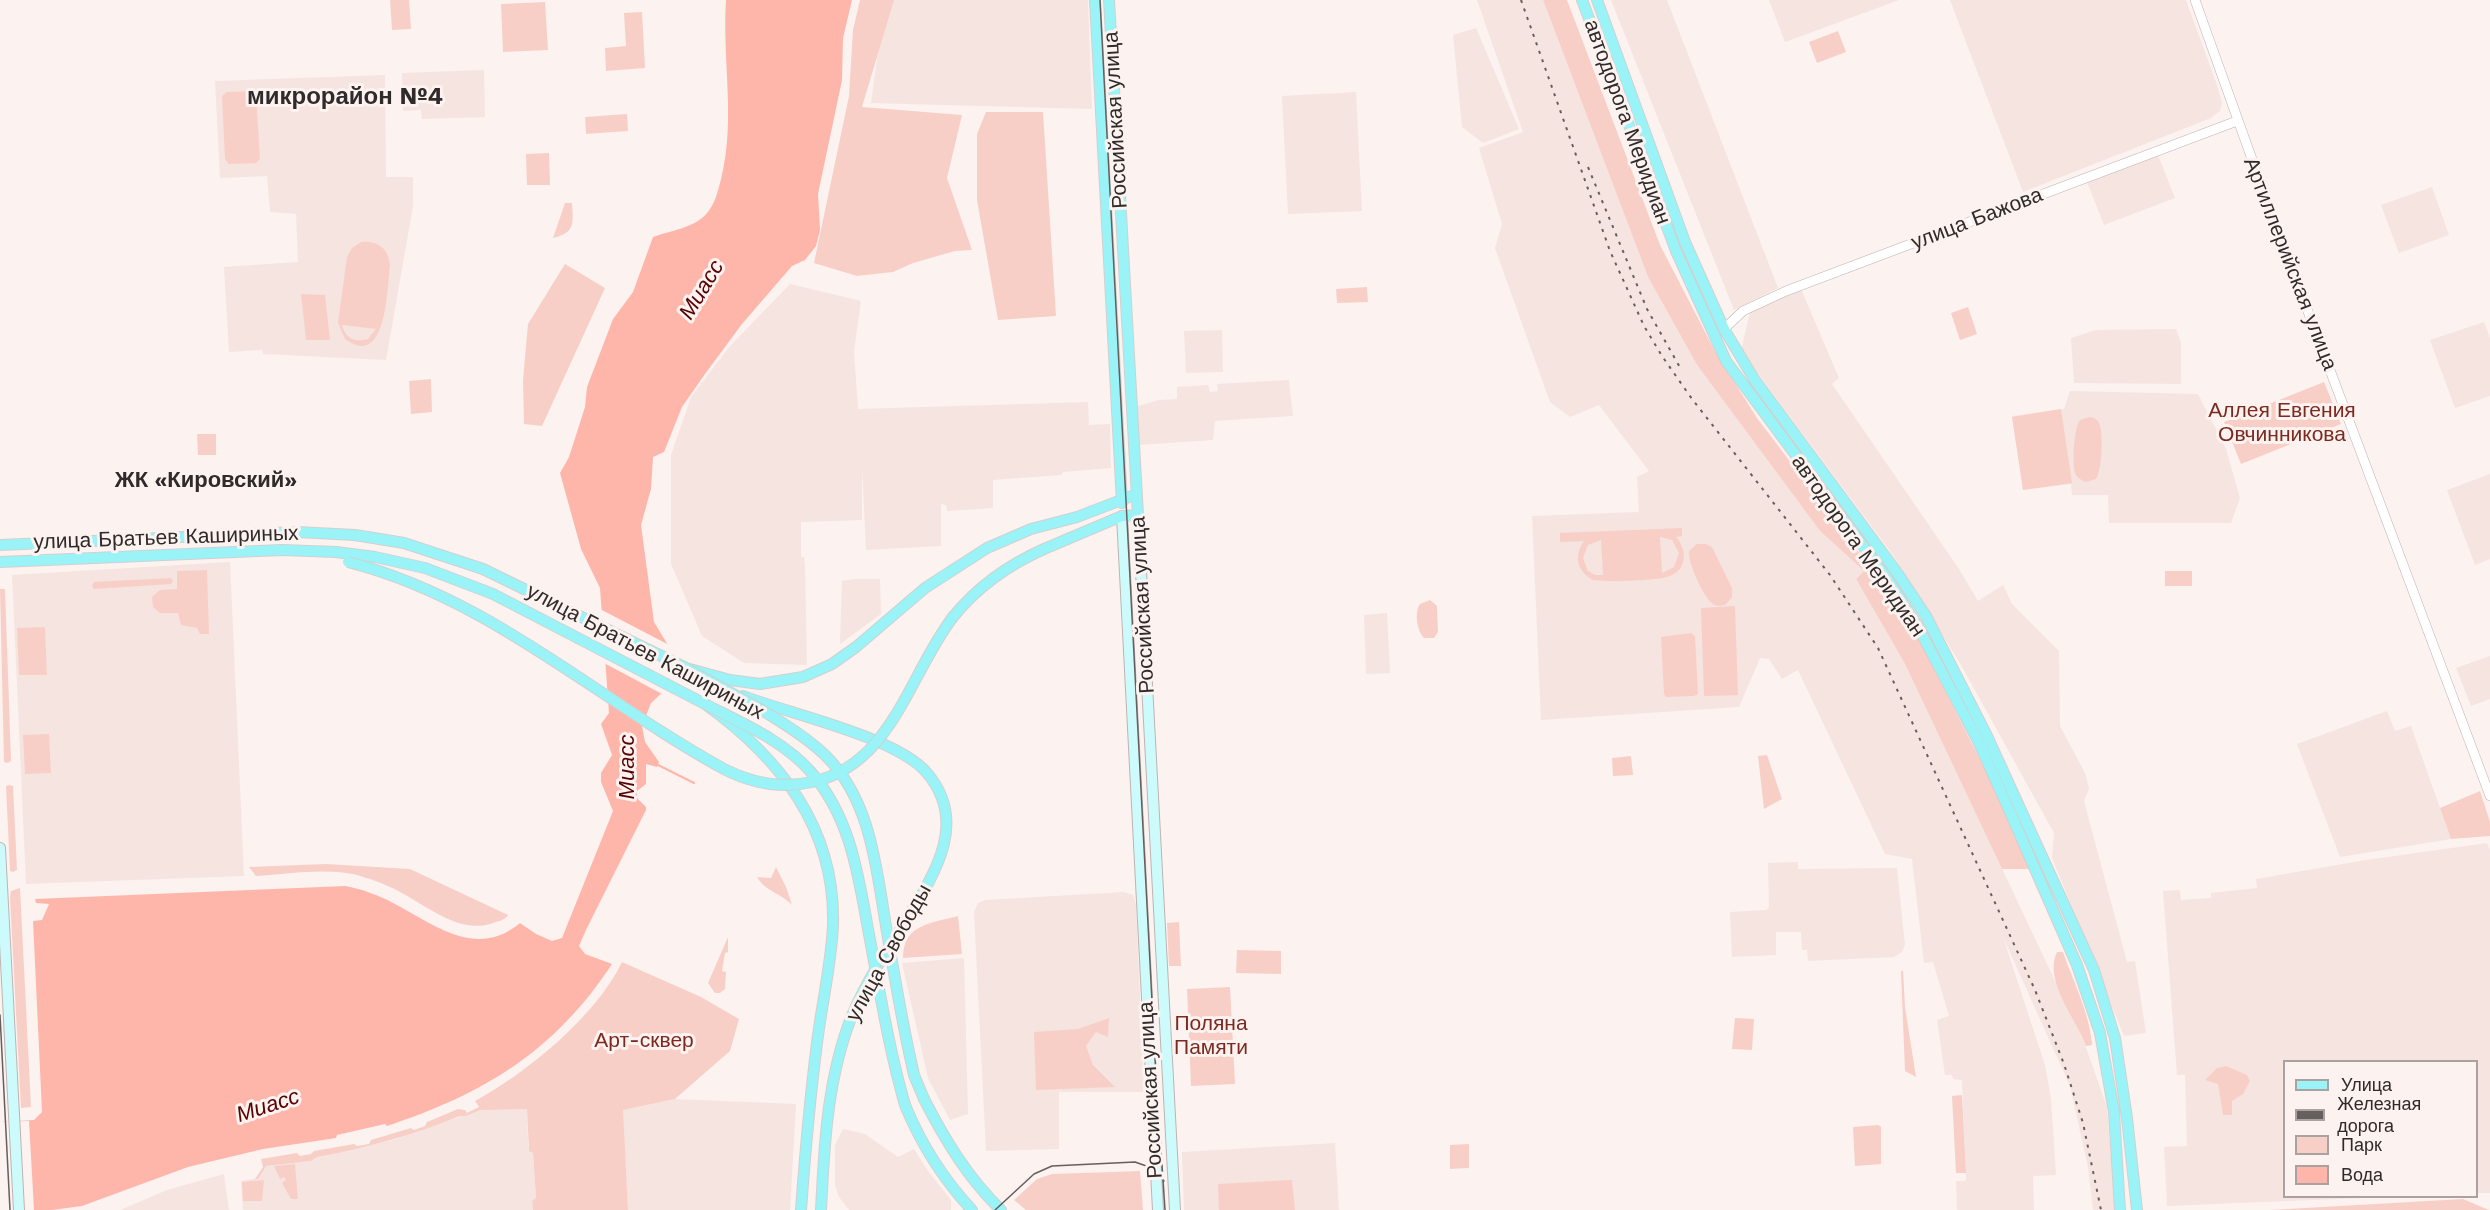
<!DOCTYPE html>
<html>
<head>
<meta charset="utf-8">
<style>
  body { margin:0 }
  #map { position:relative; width:2490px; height:1210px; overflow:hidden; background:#fcf2f0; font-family:"Work Sans",sans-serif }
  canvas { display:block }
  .legend { position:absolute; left:2283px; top:1060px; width:195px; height:138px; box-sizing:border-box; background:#fcf2f0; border:2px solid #aaa2a1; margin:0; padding:8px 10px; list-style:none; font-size:18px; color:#2f2b2a }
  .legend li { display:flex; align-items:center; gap:12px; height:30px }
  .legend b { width:30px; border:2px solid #aaa2a1 }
</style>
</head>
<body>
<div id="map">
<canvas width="2490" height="1210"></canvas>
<ul class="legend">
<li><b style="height:8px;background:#9af4f7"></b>Улица</li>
<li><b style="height:8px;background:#655f5e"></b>Железная дорога</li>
<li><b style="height:16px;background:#f8cfc7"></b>Парк</li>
<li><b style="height:16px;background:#ffb6aa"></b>Вода</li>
</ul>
</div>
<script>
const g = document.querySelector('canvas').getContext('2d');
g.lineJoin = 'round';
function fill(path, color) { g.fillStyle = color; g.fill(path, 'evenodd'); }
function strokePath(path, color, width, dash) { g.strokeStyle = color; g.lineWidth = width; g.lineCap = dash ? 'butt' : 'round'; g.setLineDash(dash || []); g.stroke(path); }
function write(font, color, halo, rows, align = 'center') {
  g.font = font + ' "Work Sans",sans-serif'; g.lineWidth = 6; g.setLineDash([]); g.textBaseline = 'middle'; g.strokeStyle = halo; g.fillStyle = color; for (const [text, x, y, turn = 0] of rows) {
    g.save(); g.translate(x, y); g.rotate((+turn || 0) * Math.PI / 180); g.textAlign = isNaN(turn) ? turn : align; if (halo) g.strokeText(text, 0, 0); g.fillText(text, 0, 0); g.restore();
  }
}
const built = new Path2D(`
  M885 0H1088L1092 109 871 103Z
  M1477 0H1543L1648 277 1697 365 1820 531 1864 571 1856 579 1905 664 2084 1042 2107 1107 2115 1210H2093L2088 1167 2070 1086 2003 937 2045 1065 2051 1098 2056 1175 2033 1176 2034 1210H1957L1956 1181H1966L1962 1080 1953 1079 1952 1075H1945L1937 1020 1949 1016 1933 962 1924 963 1912 859 1885 854 1798 670 1782 679 1769 659 1760 658 1739 707 1541 720 1532 516 1639 512 1637 477 1649 471 1599 405 1570 417 1550 402 1495 248 1502 224 1479 148 1523 132Z
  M1611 0H1667L1778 288 1734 310Z
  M1769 0H1899L1785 42Z
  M1950 0H2186L2217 85 2222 103 2220 111 2211 118 2023 192Z
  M1476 28 1519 129 1483 143 1462 127 1453 35Z
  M484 70 485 117 422 119 421 110 403 111 402 73Z
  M385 75 386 177H413V206L386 360 263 354 262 350 229 352 224 267 298 262 296 214 270 212 267 176 220 178 215 81Z
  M1356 92 1362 211 1288 214 1282 96Z
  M2158 155 2175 198 2104 225 2087 182Z
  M2432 187 2449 235 2399 253 2381 205Z
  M790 284 861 301 854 351 858 409 1088 402 1089 425 1110 424 1111 468 1063 472 1061 475 993 480V508L947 511 946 505 941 504V546L866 550 862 467V520L801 522V557H804L805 566 807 665 744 663 702 636 671 564V455L691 397 730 346Z
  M1801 289 1839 378 1832 384 1959 569 1978 601 2003 585 2012 604 2059 651 2060 726 2085 773 2089 789 2084 801 2127 962 2135 961 2146 1033 2124 1036 2052 858 2054 833 1961 665 1893 555 1741 351 1750 312Z
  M2484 322 2490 338V396L2455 408 2430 340Z
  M2176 329 2181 343V384L2074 383 2071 338 2096 330Z
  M1222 330 1223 372 1186 373 1184 331Z
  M1289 380 1293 416 1215 421 1213 440 1138 445V406L1159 400 1177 399V387L1208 385 1210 392 1218 391 1217 384Z
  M2070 391 2198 394 2226 449 2240 498 2231 523H2109L2108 495H2072L2071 484 2023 490 2012 416 2064 409Z
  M2490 474V559L2475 565 2447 490Z
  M230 562 244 876 26 884 12 575Z
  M855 579H880L881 614 840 644 842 581Z
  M1387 613 1390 673 1366 674 1364 615Z
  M2490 656V699L2471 706 2456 668Z
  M2387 711 2395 731 2411 726 2451 839 2340 857 2297 744Z
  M2487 843 2490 851V1193H2477L2476 1062H2284V1196L2385 1197 2167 1206 2164 1147 2187 1146 2185 1075H2177L2163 891 2180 890 2181 900 2211 898V893L2257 888 2256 879 2366 860Z
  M1798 862V869L1897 868 1905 945 1902 952 1894 957 1808 961 1807 950H1802L1801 932H1776V955L1732 957 1730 912 1766 910 1769 907 1768 863Z
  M1123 892 1133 895 1136 905 1144 1092H1059V1149L986 1151 974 912 978 903 985 900Z
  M964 958 968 1114 950 1120 928 1078 902 963Z
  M675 1099 796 1104 790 1210H628L622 1110Z
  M479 1107 527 1109 528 1144 529 1150 533 1153 536 1198 532 1201 533 1210H243L241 1181 258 1178 265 1166 311 1161 317 1157 393 1140 459 1117Z
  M843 1129 865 1134 898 1157 914 1149 928 1171 951 1200V1210H849L839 1197 835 1185V1145Z
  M1335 1143 1339 1210H1184L1182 1152Z
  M224 1174 229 1210H120L167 1190Z`);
const green = new Path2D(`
  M390 0H409L411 29 392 30Z
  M860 0H894L862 107 962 115 947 178 972 250 955 251 913 263 893 272 857 276 814 263 849 96 853 30Z
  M1543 0H1567L1660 245 1716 353 1757 418 1858 551 1914 630 1988 775 2033 869H2002L1905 664 1856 579 1864 571 1820 531 1697 365 1648 277Z
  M545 2 548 50 503 52 501 4Z
  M642 12 645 68 606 71 605 48 626 46 624 13Z
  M1838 31 1846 52 1817 63 1809 42Z
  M251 91 256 95 260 159 256 163 229 164 225 159 222 96 227 92Z
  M986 112H1043L1056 316 998 320 977 200V134Z
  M627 114 628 131 586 134 585 117Z
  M549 153 550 185H527L526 154Z
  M565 203H572C573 222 576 233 553 238Z
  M361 242C378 240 389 249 390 266 387 288 387 370 345 339L338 323 347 257 352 248ZM342 325 376 329 368 339C355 343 345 338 342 325Z
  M565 264 605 288 542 426 524 424 523 380 528 324Z
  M1367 287 1368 302 1337 303 1336 289Z
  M301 294 325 295 330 340H306Z
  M1968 307 1977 334 1960 340 1951 313Z
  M431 379 432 412 411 414 409 381Z
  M2324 382 2341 424 2241 464 2224 422Z
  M2061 409 2072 483 2023 490 2012 417Z
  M2090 417C2095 418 2099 420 2100 426 2103 436 2102 471 2096 479L2086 482C2081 480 2077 478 2075 473 2072 463 2074 427 2080 420Z
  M197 434H216V455H198Z
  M1682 528V536L1676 537C1687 549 1688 569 1670 576 1659 581 1605 582 1593 580 1576 571 1574 555 1584 541L1560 542V533ZM1660 537 1672 540 1679 553 1674 567 1662 573ZM1601 540 1603 575H1595L1588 571 1583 558 1588 545Z
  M1697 544H1706L1712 547 1732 588V597L1725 605C1720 606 1716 607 1712 603 1704 598 1687 561 1689 551Z
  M207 570 209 634H200L197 628 181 625 178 613H160L153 607 152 597 160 590 177 589V571Z
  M2165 571H2192V586H2165Z
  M171 578 173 581 171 584 94 589 92 586 94 582Z
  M0 589H5L11 761 8 763 4 762Z
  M1430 600 1437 606 1438 632 1434 638H1424C1417 631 1414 612 1420 604Z
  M1735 606 1738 695 1704 696 1701 608Z
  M45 627 47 675H19L17 628Z
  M1691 633 1695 636 1698 694 1694 696 1666 697 1664 694 1661 637Z
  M49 734 51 773 25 774 23 735Z
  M1767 755 1782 799 1764 809 1758 756Z
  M1631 756 1633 775 1613 776 1612 758Z
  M9 785 13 786 17 870 13 872 10 871 6 786Z
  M2480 791 2490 822V836L2451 839 2440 808Z
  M326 864 410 869 508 915C505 920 499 921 493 923 460 935 427 906 400 892 386 884 368 878 353 874 323 868 287 874 256 876L249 867Z
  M776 867 786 887 792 905C781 893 766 892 757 877L771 878Z
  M20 888 31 1107 21 1108 10 898 11 891Z
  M958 916 962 954 903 958C903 924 932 923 958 916Z
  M1179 922 1181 966H1169L1167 923Z
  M728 937V952L725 953 722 971 726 972 725 989 720 993H715L708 983Z
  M1237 950 1281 951V974L1236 973Z
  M2057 952H2063C2073 981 2090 1014 2092 1045L2086 1046C2076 1019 2043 980 2057 952Z
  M622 962 701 997 739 1019 730 1051 675 1099 623 1110 628 1210H533L532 1201 536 1198 533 1153 529 1151 527 1109 480 1110 466 1116H460C414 1135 366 1148 317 1157L311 1161 266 1166 258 1179H255L263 1167 261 1159 297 1153 300 1156 311 1154 314 1151 354 1144 357 1146 369 1144 371 1140 411 1128 414 1130 425 1126 427 1122 458 1109 465 1110 467 1113 479 1107 475 1101C528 1072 596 1016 622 962Z
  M1903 970 1905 1007 1916 1077 1905 1071 1901 972Z
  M1230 987 1235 1084 1191 1086 1187 989Z
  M1109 1018 1108 1037 1096 1032 1086 1046 1093 1065 1115 1087 1036 1090 1034 1032 1078 1029Z
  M1735 1018 1754 1019 1752 1050 1732 1049Z
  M2226 1066 2247 1075 2250 1081 2243 1094 2232 1101V1115H2223L2218 1084 2205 1080 2217 1068Z
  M1962 1095 1966 1173H1956L1952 1096Z
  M1878 1125 1881 1127V1164L1855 1166 1853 1127Z
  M1469 1144V1168L1450 1169V1145Z
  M295 1164 298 1199H291L282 1183 286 1180 284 1177 280 1179 274 1166Z
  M1140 1171 1143 1210H1026L1014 1200 1037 1179 1052 1174Z
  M264 1180 262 1201H243L242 1182Z
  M1292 1180 1295 1210H1219L1218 1184Z
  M2463 1199 2489 1210H2270Z`);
const water = new Path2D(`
  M726 0H852L843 38 842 80 818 194 820 230 816 246 805 260 792 266 742 324 705 374 682 407 664 452 653 457 651 489 641 525 654 622 671 650 664 691 651 703 642 726 645 742 659 762 657 767 646 764V784L637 791V798L646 807V810L586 930 579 946 585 954 612 964C555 1051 484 1094 387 1126L385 1124 337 1135 336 1138 263 1149 188 1167 82 1206 52 1210H0V1122L34 1120 42 1112 33 921 42 920 49 904 36 903 35 899 345 886C361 889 379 895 393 903 434 924 476 960 520 923L536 934 552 941 562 938 613 811 601 782V773L612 755 601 724 609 713 600 588 581 549 560 473 569 457 585 407 587 387 613 319 633 292 653 237C669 231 695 228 707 213 715 204 718 191 721 179 736 120 722 60 726 0Z`);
const pier = new Path2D(`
  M598 608 673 647 675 679 664 695 602 662Z
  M29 1121 34 1210H0V1122Z`);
const stream = new Path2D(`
  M656 764 694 783`);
const tertiary = new Path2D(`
  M2195 0 2277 229 2490 796
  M1724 329 1743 311 1786 291 2237 121`);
const secondary = new Path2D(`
  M1138 515 1175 1210
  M1122 516 1158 1210
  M0 848 19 1210`);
const primary = new Path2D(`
  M1095 0 1122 503
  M1582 0 1676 251 1726 361 1888 580 1917 625 1978 741 2006 803 2077 965 2100 1033 2114 1112 2120 1210
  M1597 0 1685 242 1724 329 1754 379 1896 571 1926 616 1987 736 2094 970 2115 1038 2127 1118 2137 1210
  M0 545 297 532 355 535 404 543 483 569 686 668 730 680 760 684 803 677 832 664 856 647 925 588 987 548 1031 529 1077 517 1137 494
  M1044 549 1122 516 1138 515 1109 0
  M0 562 282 550 336 552 375 557 425 568 493 594 705 704C780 758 836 828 833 926 831 965 822 1003 817 1043 810 1098 805 1154 801 1210
  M743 696C790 714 897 737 927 773 972 826 929 882 900 930 881 960 860 992 848 1026 827 1085 824 1148 821 1210
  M924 1099C945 1140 968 1178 1001 1210
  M905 1105C921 1144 943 1179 972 1210`);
const tram = new Path2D(`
  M1100 0 1155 1059 1165 1210
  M0 1015 10 1210
  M995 1210 1034 1174 1052 1166 1135 1162 1152 1168 1164 1181`);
const rail = new Path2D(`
  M1521 0 1610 251 1644 326 1662 356 1692 399 1830 575 1878 648 2035 990 2064 1064 2083 1123 2101 1210
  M1588 167 1647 309 1682 371`);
const primaryBridge = new Path2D(`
  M348 562C490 598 598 700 724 769 751 783 781 789 812 782 892 765 909 674 953 617 978 586 1008 565 1044 549
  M686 668C728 692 792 723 826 756 871 801 876 867 886 926 893 968 900 1010 909 1052L914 1075 924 1099
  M705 704C741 723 783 740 811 772 854 822 859 883 871 945 881 999 890 1053 905 1105`);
const streetNames = [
  ["Российская улица",1116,120,-93],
  ["автодорога Меридиан",1627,122,70],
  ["улица Бажова",1977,219,-21],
  ["Артиллерийская улица",2290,264,69],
  ["улица Братьев Кашириных",166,538,-2],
  ["автодорога Меридиан",1858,546,55],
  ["Российская улица",1143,605,-93],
  ["улица Братьев Кашириных",645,652,28],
  ["улица Свободы",889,953,-61],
  ["Российская улица",1151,1090,-93]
];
const parkNames = [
  ["Аллея Евгения",2282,411],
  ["Овчинникова",2282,435],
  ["Поляна",1211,1024],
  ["Памяти",1211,1048],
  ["Арт-сквер",644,1041]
];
const waterNames = [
  ["Миасс",702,290,-59],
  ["Миасс",628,767,-90],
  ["Миасс",268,1106,-18]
];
const neighbourhoodNames = [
  ["ЖК «Кировский»",206,481]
];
const quarterNames = [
  ["микрорайон №4",345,97]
];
fill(built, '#f6e4e0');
fill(green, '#f8cfc7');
fill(water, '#ffb6aa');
fill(pier, '#fcf2f0');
strokePath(stream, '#ffb6aa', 2);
strokePath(tertiary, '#beb4b3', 10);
strokePath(secondary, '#beb4b3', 12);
strokePath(primary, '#d1d0d0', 12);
strokePath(tertiary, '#fff', 9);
strokePath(secondary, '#cdfafb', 10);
strokePath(primary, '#9af4f7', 10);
strokePath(tram, '#655f5e', 1.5);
strokePath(rail, '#655f5e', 2, [3, 6]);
strokePath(primaryBridge, '#d1d0d0', 12, []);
strokePath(primaryBridge, '#9af4f7', 10);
write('21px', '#2f2b2a', '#fcf2f0', streetNames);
write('21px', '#7c291f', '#fcf2f0', parkNames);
write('italic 22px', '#580201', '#fcf2f0', waterNames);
write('bold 22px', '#2f2b2a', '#fcf2f0', neighbourhoodNames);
write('bold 24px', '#2f2b2a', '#fcf2f0', quarterNames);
</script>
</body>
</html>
